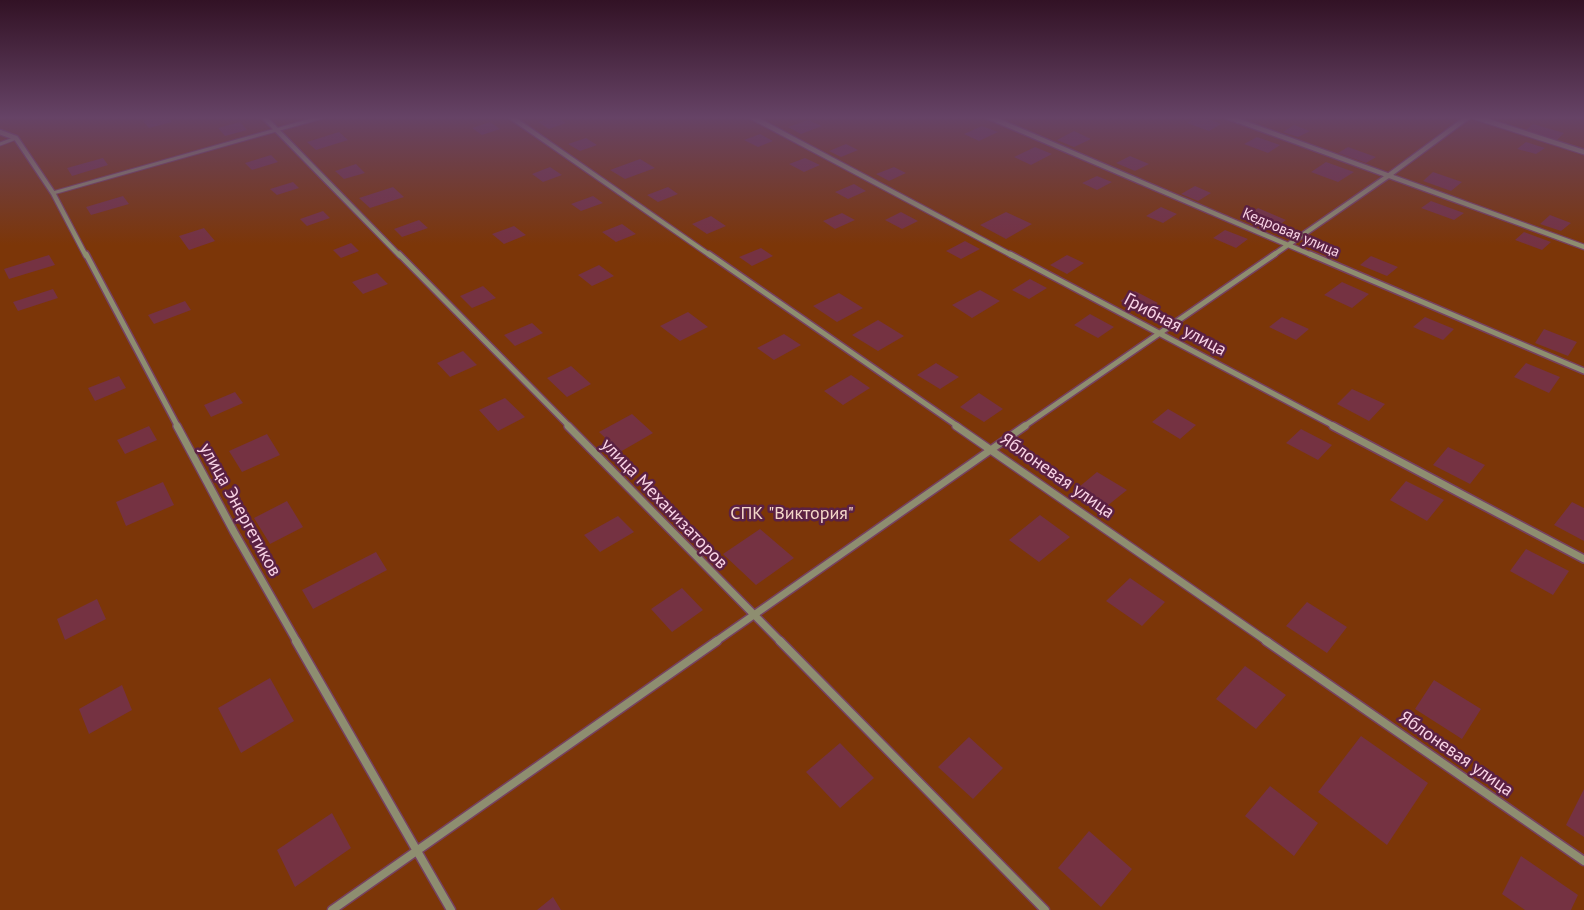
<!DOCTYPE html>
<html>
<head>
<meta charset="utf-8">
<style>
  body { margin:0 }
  canvas { display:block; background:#5b2143 }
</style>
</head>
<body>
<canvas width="1584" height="910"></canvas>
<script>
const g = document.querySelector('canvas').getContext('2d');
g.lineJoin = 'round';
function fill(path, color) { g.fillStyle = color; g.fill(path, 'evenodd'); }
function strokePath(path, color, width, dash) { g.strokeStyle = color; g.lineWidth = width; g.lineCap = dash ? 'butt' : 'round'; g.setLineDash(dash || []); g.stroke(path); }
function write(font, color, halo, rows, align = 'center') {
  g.font = font + ' "PT Sans",sans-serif'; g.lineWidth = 5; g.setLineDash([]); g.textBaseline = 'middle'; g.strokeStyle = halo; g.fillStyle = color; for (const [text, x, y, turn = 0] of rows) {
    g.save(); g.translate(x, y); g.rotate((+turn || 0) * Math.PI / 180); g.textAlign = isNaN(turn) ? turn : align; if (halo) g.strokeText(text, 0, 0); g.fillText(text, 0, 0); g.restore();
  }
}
const green = new Path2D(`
  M0 117H1584V910H0Z`);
const building = new Path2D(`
  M156 117H168L172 122 149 128 143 121Z
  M552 117H557L566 123 549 129 538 122Z
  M1196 117H1203L1221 124 1209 131 1187 123Z
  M808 120 822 126 801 134 788 127Z
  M240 122 247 130 225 136 218 128Z
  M490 122 500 129 482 135 472 128Z
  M1533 124 1564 133 1557 140 1526 130Z
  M1294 125 1310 131 1298 137 1283 132Z
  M982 126 998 132 979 141 964 134Z
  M1074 131 1091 139 1074 147 1057 140Z
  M339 132 348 140 316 150 307 142Z
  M760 134 773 141 758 147 744 140Z
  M1257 137 1280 145 1268 153 1244 144Z
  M586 138 597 145 580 151 568 144Z
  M1526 142 1545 148 1536 154 1517 149Z
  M846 144 858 150 841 157 829 151Z
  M1035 147 1052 154 1031 165 1014 157Z
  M1348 147 1376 157 1366 163 1338 153Z
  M271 155 278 162 252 170 245 163Z
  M1130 156 1149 164 1135 171 1116 163Z
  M103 158 108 165 72 176 67 168Z
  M805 158 820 165 804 172 789 164Z
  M640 159 655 168 625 179 610 170Z
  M1326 162 1354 172 1338 182 1311 172Z
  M356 164 365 173 344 179 335 171Z
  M550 167 562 175 543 182 532 174Z
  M894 167 906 173 889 181 876 174Z
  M1433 172 1462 182 1451 191 1423 181Z
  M1097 176 1112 182 1097 190 1082 183Z
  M293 182 299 188 277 195 270 189Z
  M854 184 866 191 848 199 835 192Z
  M1195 186 1211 193 1198 201 1181 194Z
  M393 187 404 197 370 208 359 198Z
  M668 187 678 194 658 202 647 195Z
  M123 196 129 204 91 215 86 207Z
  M593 196 603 203 581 211 571 204Z
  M1431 201 1464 213 1454 220 1421 208Z
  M1161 207 1177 214 1163 223 1146 216Z
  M1258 208 1286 220 1272 230 1244 218Z
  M323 211 330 218 307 226 300 219Z
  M901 212 918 221 902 229 885 220Z
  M1006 212 1032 224 1006 239 980 225Z
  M842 213 855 220 835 229 823 221Z
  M1550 215 1571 223 1561 231 1540 224Z
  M711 216 726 226 707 234 692 224Z
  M419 220 428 228 402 237 394 229Z
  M622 224 636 234 616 242 602 232Z
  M514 226 526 235 504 244 492 234Z
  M204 228 215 241 189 250 179 236Z
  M1225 230 1248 239 1236 248 1213 238Z
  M1524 232 1551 242 1542 250 1515 240Z
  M965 241 980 249 961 259 946 251Z
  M351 243 359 251 341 258 333 250Z
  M761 248 773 256 752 266 739 257Z
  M49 255 55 265 9 279 4 269Z
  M1067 255 1084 263 1067 274 1050 265Z
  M1371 256 1398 267 1387 276 1360 265Z
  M599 265 614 276 592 286 578 275Z
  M377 273 388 284 363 294 352 282Z
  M1030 279 1047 288 1029 299 1012 290Z
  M1342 282 1369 294 1352 308 1324 295Z
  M483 286 496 298 472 308 460 296Z
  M53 289 58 298 18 311 13 302Z
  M980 290 1000 301 972 318 952 305Z
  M1135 291 1158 303 1143 313 1120 301Z
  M839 293 863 308 837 322 813 306Z
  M185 301 191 310 154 324 148 315Z
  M688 312 708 327 680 341 660 326Z
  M1090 314 1114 327 1098 338 1074 325Z
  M1282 317 1309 329 1296 340 1269 327Z
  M1425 317 1454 329 1443 340 1413 327Z
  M878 320 904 336 878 351 852 335Z
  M532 323 543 333 515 346 504 335Z
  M1544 329 1577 342 1568 356 1535 343Z
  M784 334 801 345 774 360 757 348Z
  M463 351 477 365 450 377 437 363Z
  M936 363 959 377 940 389 917 375Z
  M1526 363 1560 377 1549 393 1514 377Z
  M571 366 591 384 567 397 547 378Z
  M851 375 870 388 843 405 824 391Z
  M119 376 126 388 95 401 88 388Z
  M1352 389 1385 404 1369 421 1337 404Z
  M235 392 243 403 211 417 204 405Z
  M979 393 1003 409 984 422 960 407Z
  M505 398 525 417 498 431 479 410Z
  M1168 409 1196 425 1180 439 1152 422Z
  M632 414 653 433 620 452 599 432Z
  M149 426 157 440 125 454 117 440Z
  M1301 429 1332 445 1318 460 1286 443Z
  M267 434 280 455 242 472 229 451Z
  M1448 447 1485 465 1470 484 1433 465Z
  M1097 472 1127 490 1107 506 1079 487Z
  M1406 481 1444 500 1427 521 1390 500Z
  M163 482 174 505 126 526 116 502Z
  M287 501 303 527 270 544 254 518Z
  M1572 502 1584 508V541L1554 525Z
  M1040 515 1070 537 1039 562 1009 540Z
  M618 516 634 532 600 552 584 535Z
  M760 529 794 558 756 585 723 554Z
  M1526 549 1569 571 1553 595 1510 571Z
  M376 552 387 570 313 609 302 590Z
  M1130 578 1165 602 1142 626 1106 601Z
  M682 588 703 610 672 632 651 609Z
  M97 599 106 619 65 640 57 619Z
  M1307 602 1347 627 1327 653 1286 626Z
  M1245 666 1286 695 1256 729 1216 699Z
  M270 678 294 721 241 753 218 708Z
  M1434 680 1481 709 1462 739 1415 709Z
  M122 685 132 710 89 734 79 709Z
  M1361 736 1428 783 1387 845 1318 792Z
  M969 737 1003 768 973 799 938 767Z
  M840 743 874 778 840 808 806 772Z
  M1270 786 1318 823 1294 856 1245 816Z
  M1584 789V837L1566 825Z
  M332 813 351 848 295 887 277 850Z
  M1089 831 1132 869 1101 907 1058 868Z
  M1521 856 1578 895 1571 910H1525L1502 894Z
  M553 897 561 910H537Z`);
const service = new Path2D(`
  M0 144 16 138
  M53 193 322 117`);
const minorFar3 = new Path2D(`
  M264 117 400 256
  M511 117 711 256
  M752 117 1013 256
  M989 117 1314 256
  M1228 117 1584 247
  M1475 117 1584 152
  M0 132 16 138 53 193 86 256
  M1272 256 1388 176 1468 117`);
const minorFar2 = new Path2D(`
  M86 254 178 427
  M399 254 570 427
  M709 254 959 427
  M1010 254 1336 427
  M1310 254 1584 371
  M1023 427 1275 254`);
const minorFar1 = new Path2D(`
  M177 426 234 532 297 642
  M568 426 781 642
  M956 426 1268 642
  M1333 426 1584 559
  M715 642 1025 426`);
const minor = new Path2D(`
  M296 641 451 910
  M780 641 1045 910
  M1266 641 1584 861
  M332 910 717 641`);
const farStreetnames = [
  ["Кедровая улица",1291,233,23]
];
const streetNames = [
  ["Грибная улица",1175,325,28],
  ["Яблоневая улица",1057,476,35],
  ["улица Механизаторов",664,504,46],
  ["улица Энергетиков",240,510,61],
  ["Яблоневая улица",1456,754,35]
];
const parkNames = [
  ["СПК \"Виктория\"",792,514]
];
fill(green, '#7c3608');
fill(building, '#753242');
strokePath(service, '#774160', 5);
strokePath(minorFar3, '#774160', 7);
strokePath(minorFar2, '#774160', 8);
strokePath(minorFar1, '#774160', 10);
strokePath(minor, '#774160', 11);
strokePath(service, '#8e8e70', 3);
strokePath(minorFar3, '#8e8e70', 4.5);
strokePath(minorFar2, '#8e8e70', 5);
strokePath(minorFar1, '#8e8e70', 7);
strokePath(minor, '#8e8e70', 8);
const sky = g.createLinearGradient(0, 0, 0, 245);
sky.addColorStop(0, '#321225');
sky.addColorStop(0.48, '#664366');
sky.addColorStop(1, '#66436600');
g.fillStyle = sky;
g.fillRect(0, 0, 1584, 245);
write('15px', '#f9d4e6', '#5b2143', farStreetnames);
write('18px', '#f9d4e6', '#5b2143', streetNames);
write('18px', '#f4d7c9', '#5b2143', parkNames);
</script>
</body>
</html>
